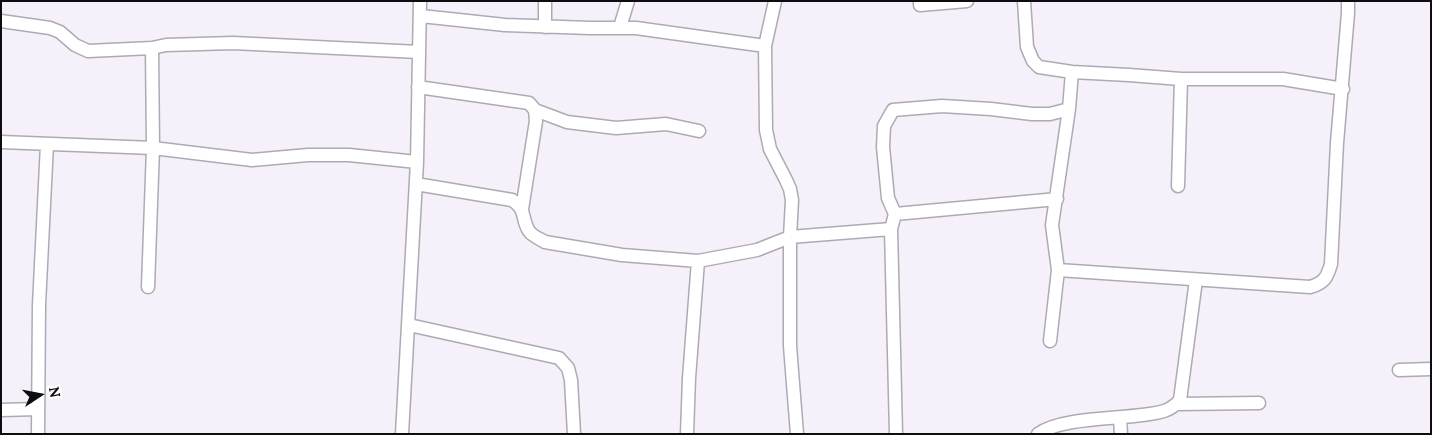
<!DOCTYPE html>
<html>
<head>
<meta charset="utf-8">
<style>
  body { margin:0 }
  #map { position:relative; width:1432px; height:435px; overflow:hidden; background:#f5f0f9; font-family:Lora,serif }
  canvas { display:block }
  .frame { position:absolute; inset:0; border:2px solid #0e0c0f; pointer-events:none }
  .north { position:absolute; left:15px; top:370px; width:50px; height:50px; -webkit-text-stroke:4px #fff; paint-order:stroke; rotate:79deg; font-size:14px; font-weight:700; line-height:20px; text-align:center; color:#0e0c0f }
  .north::after { content:''; display:block; margin:auto; width:18px; height:22px; background:#0e0c0f; clip-path:polygon(50% 0,100% 100%,50% 72%,0 100%) }
</style>
</head>
<body>
<div id="map">
<canvas width="1432" height="435"></canvas>
<div class="frame"></div>
<div class="north">N</div>
</div>
<script>
const g = document.querySelector('canvas').getContext('2d');
g.lineJoin = 'round';
function strokePath(path, color, width, dash) { g.strokeStyle = color; g.lineWidth = width; g.lineCap = dash ? 'butt' : 'round'; g.setLineDash(dash || []); g.stroke(path); }
const minor = new Path2D(`
  M545 1V27
  M775 1 765 46 766 130 770 149 786 180 790 189 792 200 790 237V346L797 434
  M920 1V5L967 1
  M1024 1 1027 47 1033 61 1039 67 1072 72 1129 75 1181 79H1283L1343 89
  M421 16 505 25 590 28H636L765 46
  M1 21 50 28 60 32 75 45 88 51 152 48
  M620 27 628 1
  M418 87 529 103 535 110 536 121 522 209
  M535 110 567 122 616 128 666 124 699 131
  M1 142 153 148 252 160 308 155H349L417 162
  M416 184 512 200C527 209 521 219 529 231 532 236 540 239 545 242L622 255 698 261 757 250 790 237 891 229
  M1178 186 1181 79
  M895 214 888 198 883 147 884 126 893 110 942 106 991 109 1032 114H1050L1069 109
  M1058 270 1310 287C1324 283 1327 278 1331 264L1337 143 1348 13V1
  M148 287 153 148 152 48 166 45 233 43 419 52
  M409 325 559 358 568 368 571 380 574 434
  M1050 341 1058 270 1052 225 1069 109 1072 72
  M1399 370 1431 369
  M1177 404 1259 403
  M1 410 38 409
  M1120 418 1121 434
  M38 434 39 305 47 144
  M402 434 417 162 420 1
  M687 434 689 378 698 261
  M896 434 891 229 895 214 1057 199
  M1038 434C1060 418 1113 419 1142 415 1158 413 1170 412 1180 400L1196 280`);
strokePath(minor, '#aeaab2', 15);
strokePath(minor, '#fff', 12);
</script>
</body>
</html>
